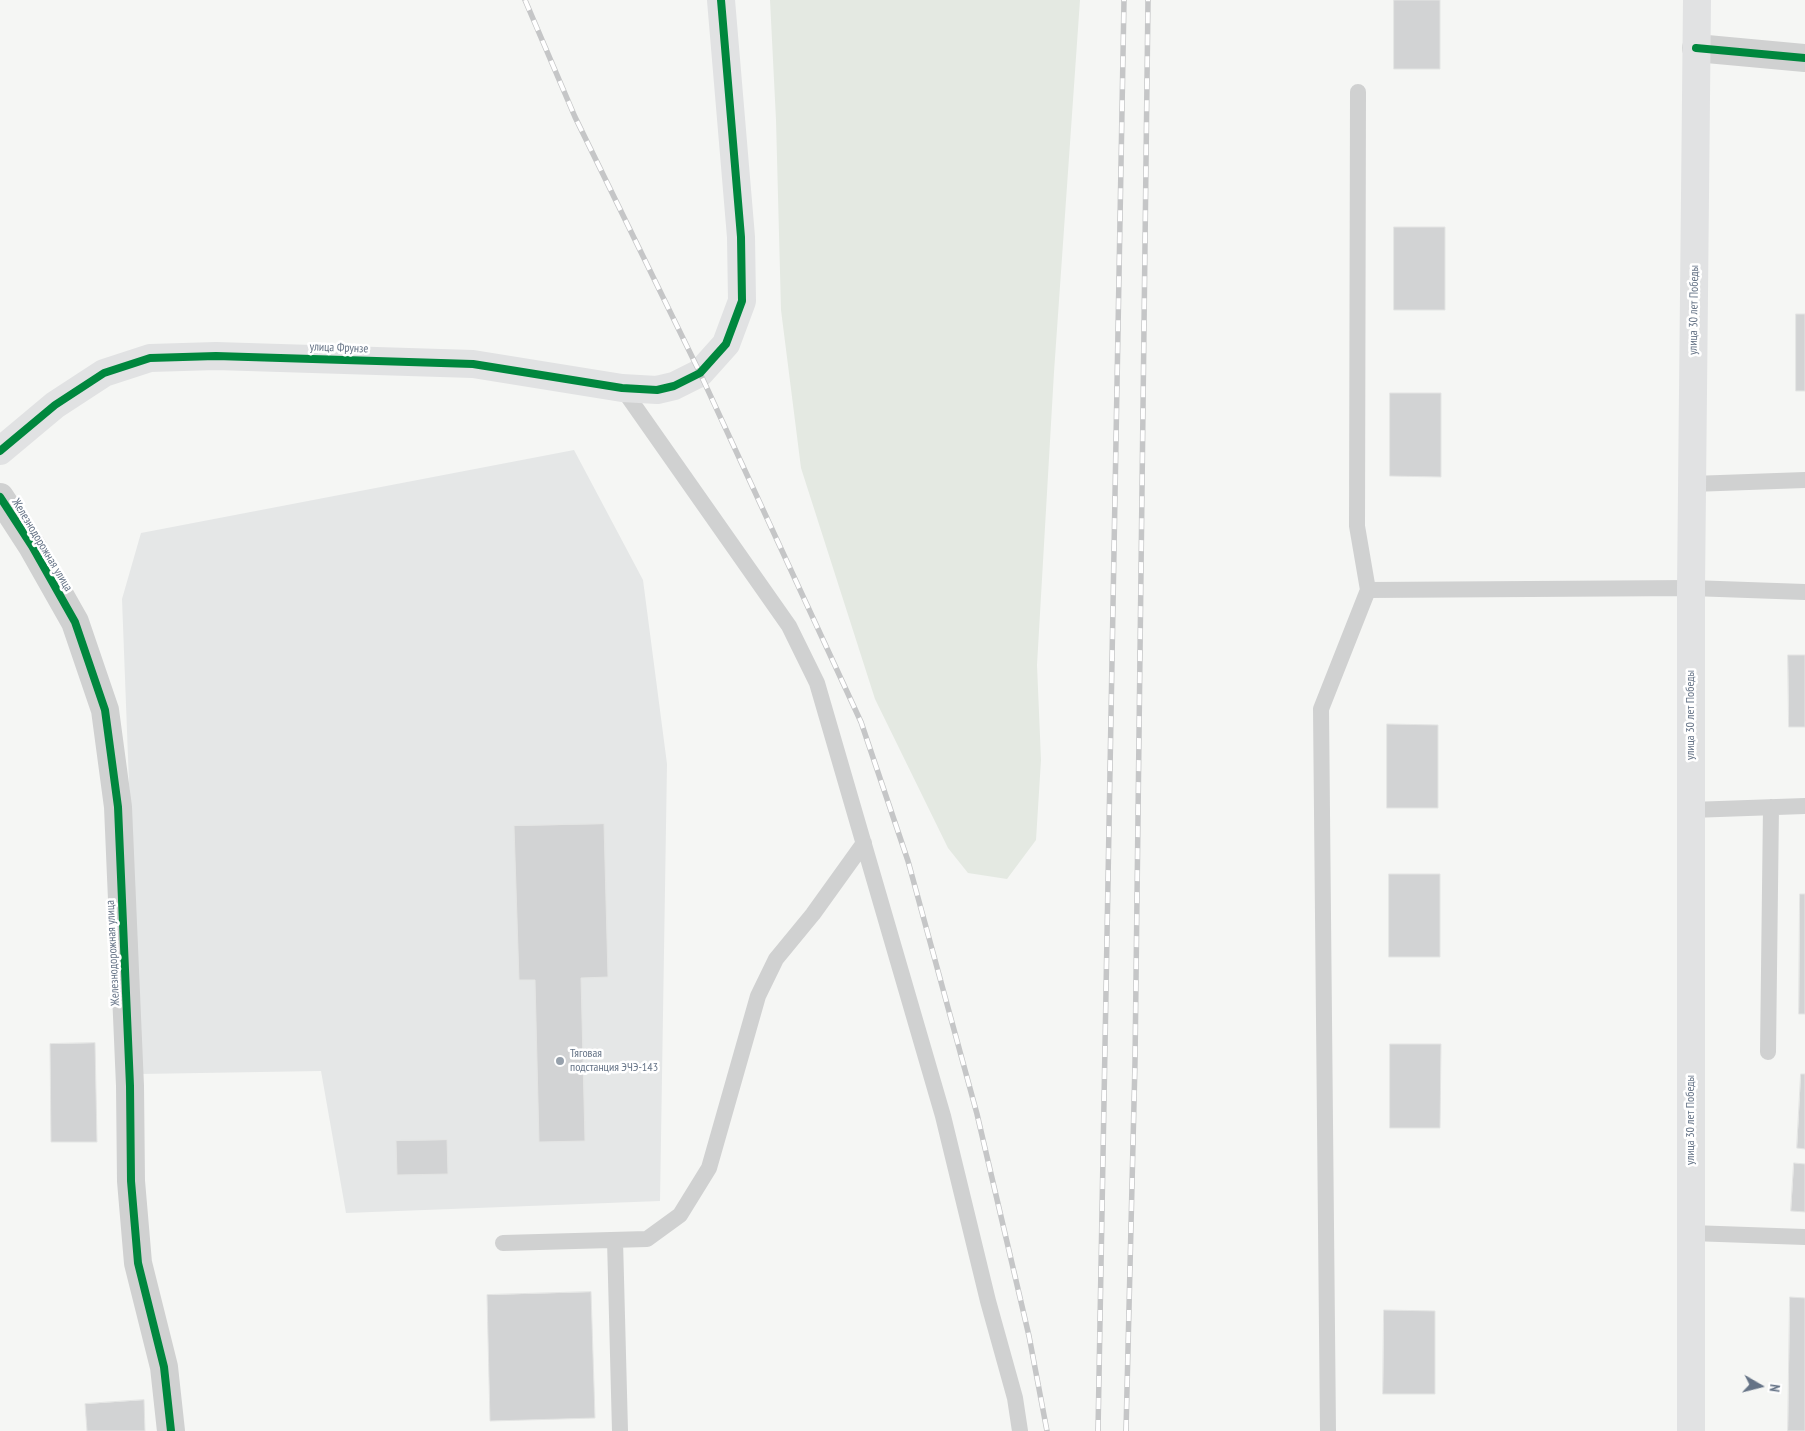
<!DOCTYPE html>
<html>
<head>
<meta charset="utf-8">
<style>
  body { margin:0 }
  #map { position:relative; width:1805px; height:1431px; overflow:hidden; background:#f5f6f4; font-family:"PT Sans Narrow",sans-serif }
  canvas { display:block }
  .north { position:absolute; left:1735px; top:1361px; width:50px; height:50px; -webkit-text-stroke:4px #fff; paint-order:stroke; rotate:98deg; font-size:14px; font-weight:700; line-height:20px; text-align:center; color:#657386 }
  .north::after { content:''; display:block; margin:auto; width:18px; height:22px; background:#657386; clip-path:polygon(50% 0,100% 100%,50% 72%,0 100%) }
</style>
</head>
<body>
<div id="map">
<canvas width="1805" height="1431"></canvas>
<div class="north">N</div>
</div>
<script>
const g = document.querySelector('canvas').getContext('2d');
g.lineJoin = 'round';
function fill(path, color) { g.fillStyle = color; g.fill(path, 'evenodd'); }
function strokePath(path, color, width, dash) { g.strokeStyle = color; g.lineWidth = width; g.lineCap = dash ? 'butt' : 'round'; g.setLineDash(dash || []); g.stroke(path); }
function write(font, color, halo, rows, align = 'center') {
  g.font = font + ' "PT Sans Narrow",sans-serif'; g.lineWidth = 5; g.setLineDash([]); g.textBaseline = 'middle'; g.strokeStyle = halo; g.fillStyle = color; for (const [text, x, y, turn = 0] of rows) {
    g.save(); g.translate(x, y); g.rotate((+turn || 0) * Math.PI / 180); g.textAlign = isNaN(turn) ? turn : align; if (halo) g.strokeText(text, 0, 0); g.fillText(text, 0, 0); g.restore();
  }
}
const built = new Path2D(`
  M574 450 643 580 667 764 660 1201 346 1213 321 1071 140 1074 122 599 141 533Z`);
const green = new Path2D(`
  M770 0H1080L1054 372 1037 665 1041 760 1036 840 1007 879 968 873 948 848 875 699 801 468 781 310 776 120Z`);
const building = new Path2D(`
  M1394 0H1440V69H1394Z
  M1394 227H1445V310H1394Z
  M1796 314H1805V391H1796Z
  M1390 393H1441V477L1390 476Z
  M1788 655H1805V727H1789Z
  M1387 724 1438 725V808H1387Z
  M604 824 608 977 581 978 585 1141 539 1142 535 980H519L514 826Z
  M1389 874H1440V957H1389Z
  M1800 894H1805V1014H1799Z
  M95 1043 97 1142H51L50 1044Z
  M1390 1044H1441L1440 1128H1390Z
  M1801 1074H1805V1149L1797 1148Z
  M447 1140 448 1174 397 1175 396 1141Z
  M1794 1163 1805 1164V1212L1791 1211Z
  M591 1292 595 1418 490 1421 487 1295Z
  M1790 1297 1805 1298V1431H1788Z
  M1384 1310 1435 1311V1394H1383Z
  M144 1400 145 1431H87L85 1404Z`);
const lane = new Path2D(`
  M1358 92 1357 526 1368 590
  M622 388 789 626 817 683 943 1116 988 1301 1015 1398 1020 1431
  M1692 484 1805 480
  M1691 810 1805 806
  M1768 1052 1771 807
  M1691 1233 1805 1237
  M615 1240 620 1431
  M503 1243 647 1239 680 1215 709 1168 758 996 776 959 813 914 864 843
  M1328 1431 1321 709 1368 590 1691 588 1805 592`);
const street = new Path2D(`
  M1696 48 1805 58
  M0 497 32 546 75 622 105 710 118 807 130 1086 131 1181 138 1263 164 1367 171 1431`);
const secondary = new Path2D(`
  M0 451 55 405 104 373 150 358 216 356 473 364 622 388 657 390 674 386 700 373 726 344 742 301 741 237 721 0
  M1691 1431V588L1697 0`);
const rail = new Path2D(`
  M525 0 575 117 700 373 861 722 908 861 977 1114 1029 1336 1047 1431
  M1098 1431 1124 0
  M1126 1431 1135 1062 1148 0`);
const cycleway = new Path2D(`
  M1696 48 1805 58
  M0 451 55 405 104 373 150 358 216 356 473 364 622 388 657 390 674 386 700 373 726 344 742 301 741 237 721 0
  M0 497 32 546 75 622 105 710 118 807 130 1086 131 1181 138 1263 164 1367 171 1431`);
const markers = [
  [560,1061,5,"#97a1ac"]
];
const streetNames = [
  ["улица 30 лет Победы",1694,310,-89],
  ["улица Фрунзе",339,348,2],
  ["Железнодорожная улица",42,545,59],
  ["улица 30 лет Победы",1691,715,-90],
  ["Железнодорожная улица",113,953,-93],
  ["улица 30 лет Победы",1691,1120,-90]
];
const poiNames = [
  ["Тяговая",570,1054],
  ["подстанция ЭЧЭ-143",570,1068]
];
fill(built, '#e5e7e7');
fill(green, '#e4e9e2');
fill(building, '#d2d3d4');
strokePath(building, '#e4e5e4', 1);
strokePath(lane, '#d0d1d1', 16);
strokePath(street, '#d0d1d1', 28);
strokePath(secondary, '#e1e2e3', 28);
strokePath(rail, '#c5c6c7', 5.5);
strokePath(rail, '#fff', 4, [11]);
strokePath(cycleway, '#00873e', 8);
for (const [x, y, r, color] of markers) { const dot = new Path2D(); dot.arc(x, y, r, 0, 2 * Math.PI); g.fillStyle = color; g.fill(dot); strokePath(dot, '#fff', 2); }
write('12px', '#657386', '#fff', streetNames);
write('12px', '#657386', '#fff', poiNames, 'left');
</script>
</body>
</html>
